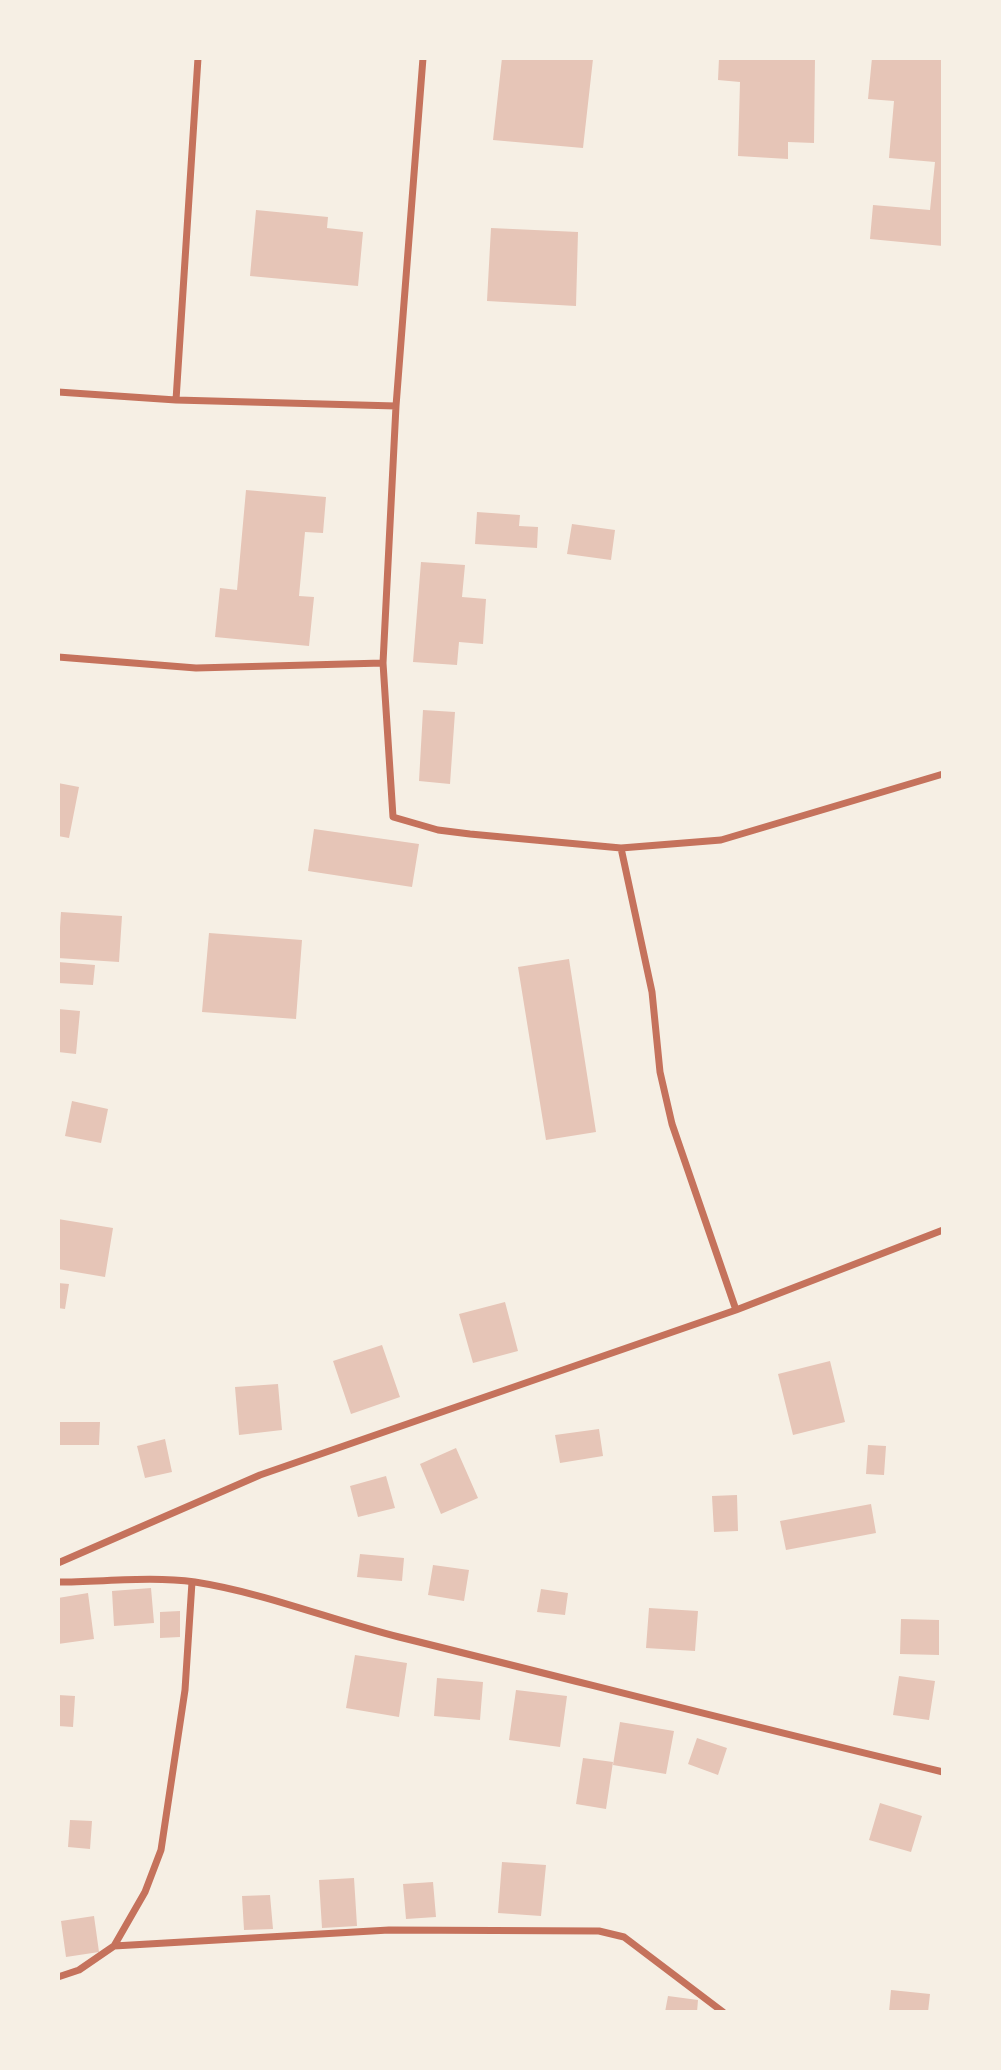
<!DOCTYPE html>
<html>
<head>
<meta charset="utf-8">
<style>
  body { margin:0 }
  #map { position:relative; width:1001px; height:2070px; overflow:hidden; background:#f6efe4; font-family:"Public Sans",sans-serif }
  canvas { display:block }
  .frame { position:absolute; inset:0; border:60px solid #f6efe4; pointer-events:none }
</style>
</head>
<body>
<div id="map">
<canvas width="1001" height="2070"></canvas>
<div class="frame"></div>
</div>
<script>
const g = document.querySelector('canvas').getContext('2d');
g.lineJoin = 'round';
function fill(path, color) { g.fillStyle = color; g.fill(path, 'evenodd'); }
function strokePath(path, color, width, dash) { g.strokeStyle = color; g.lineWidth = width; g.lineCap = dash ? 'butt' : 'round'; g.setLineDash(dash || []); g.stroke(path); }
const building = new Path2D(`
  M502 58 593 59 583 148 493 140Z
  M719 58H815L814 143 788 142V159L738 156 740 82 718 80Z
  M872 58 943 60V246L870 239 873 205 930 210 935 162 889 158 894 101 868 99Z
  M256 210 328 217 327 228 363 232 358 286 250 276Z
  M491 228 578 232 576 306 487 301Z
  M246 490 326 497 323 533 305 532 299 596 314 597 309 646 215 637 220 588 237 590Z
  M477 512 520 515 519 526 538 527 537 548 475 544Z
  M572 524 615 530 611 560 567 554Z
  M421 562 465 565 462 597 486 599 483 644 459 642 457 665 413 662Z
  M423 710 455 712 450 784 419 781Z
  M58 783 79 787 69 838 58 836Z
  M314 829 419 844 412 887 308 871Z
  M61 912 122 916 119 962 58 958Z
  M209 933 302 940 296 1019 202 1012Z
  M569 959 596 1132 546 1140 518 967Z
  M58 962 95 965 93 985 58 983Z
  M58 1009 80 1011 76 1054 58 1052Z
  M72 1101 108 1109 101 1143 65 1136Z
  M58 1219 113 1228 105 1277 58 1269Z
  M58 1283 69 1284 65 1309 58 1308Z
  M505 1302 518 1351 473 1363 459 1314Z
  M382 1345 400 1397 351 1414 333 1361Z
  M830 1361 845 1422 793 1435 778 1374Z
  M278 1384 282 1430 239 1435 235 1387Z
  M58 1422H100L99 1445H58Z
  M599 1429 603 1456 560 1463 555 1435Z
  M165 1439 172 1472 145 1478 137 1446Z
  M868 1445 886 1446 884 1475 866 1474Z
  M456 1448 478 1498 441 1514 420 1464Z
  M386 1476 395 1508 358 1517 350 1486Z
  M737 1495 738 1531 714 1532 712 1496Z
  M871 1504 876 1533 786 1550 780 1521Z
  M360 1554 404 1558 402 1581 357 1577Z
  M433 1565 469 1570 464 1601 428 1595Z
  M151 1588 154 1623 114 1626 112 1591Z
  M541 1589 568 1593 565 1615 537 1612Z
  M88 1593 94 1639 58 1644V1598Z
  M649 1608 698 1611 695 1651 646 1648Z
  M180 1611V1637L160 1638V1612Z
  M901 1619 939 1620V1655L900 1654Z
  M355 1655 407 1663 399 1717 346 1708Z
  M899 1676 935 1681 929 1720 893 1715Z
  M437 1678 483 1682 480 1720 434 1716Z
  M516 1690 567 1696 560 1747 509 1740Z
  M58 1695 75 1696 73 1727 58 1726Z
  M620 1722 674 1731 666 1774 613 1765Z
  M697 1738 727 1748 718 1775 688 1764Z
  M583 1758 613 1762 606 1809 576 1804Z
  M880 1803 922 1816 911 1852 869 1840Z
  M70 1820 92 1821 90 1849 68 1847Z
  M502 1862 546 1865 541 1916 498 1913Z
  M354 1878 357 1926 322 1928 319 1880Z
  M433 1882 436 1917 406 1919 403 1884Z
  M270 1895 273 1929 244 1930 242 1896Z
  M94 1916 99 1952 66 1957 61 1921Z
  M891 1990 930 1994 928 2012H889Z
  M668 1996 698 2000 697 2012H665Z`);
const minor = new Path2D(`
  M423 58 396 406 383 663 393 817 438 830 470 834 621 848 721 840 943 774
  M58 392 176 400 396 406
  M176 400 198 58
  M58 657 196 668 383 663
  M621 848 652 992 660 1072 672 1124 736 1310
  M58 1563 260 1475 736 1310 943 1230
  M58 1582C103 1582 151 1576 195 1582 265 1593 331 1620 399 1637 581 1682 761 1729 943 1772
  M114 1946 389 1930 599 1931 624 1937 723 2012
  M58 1977 79 1970 114 1946 145 1892 161 1850 185 1690 192 1582`);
fill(building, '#e6c5b7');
strokePath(minor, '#c5725c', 7);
</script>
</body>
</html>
